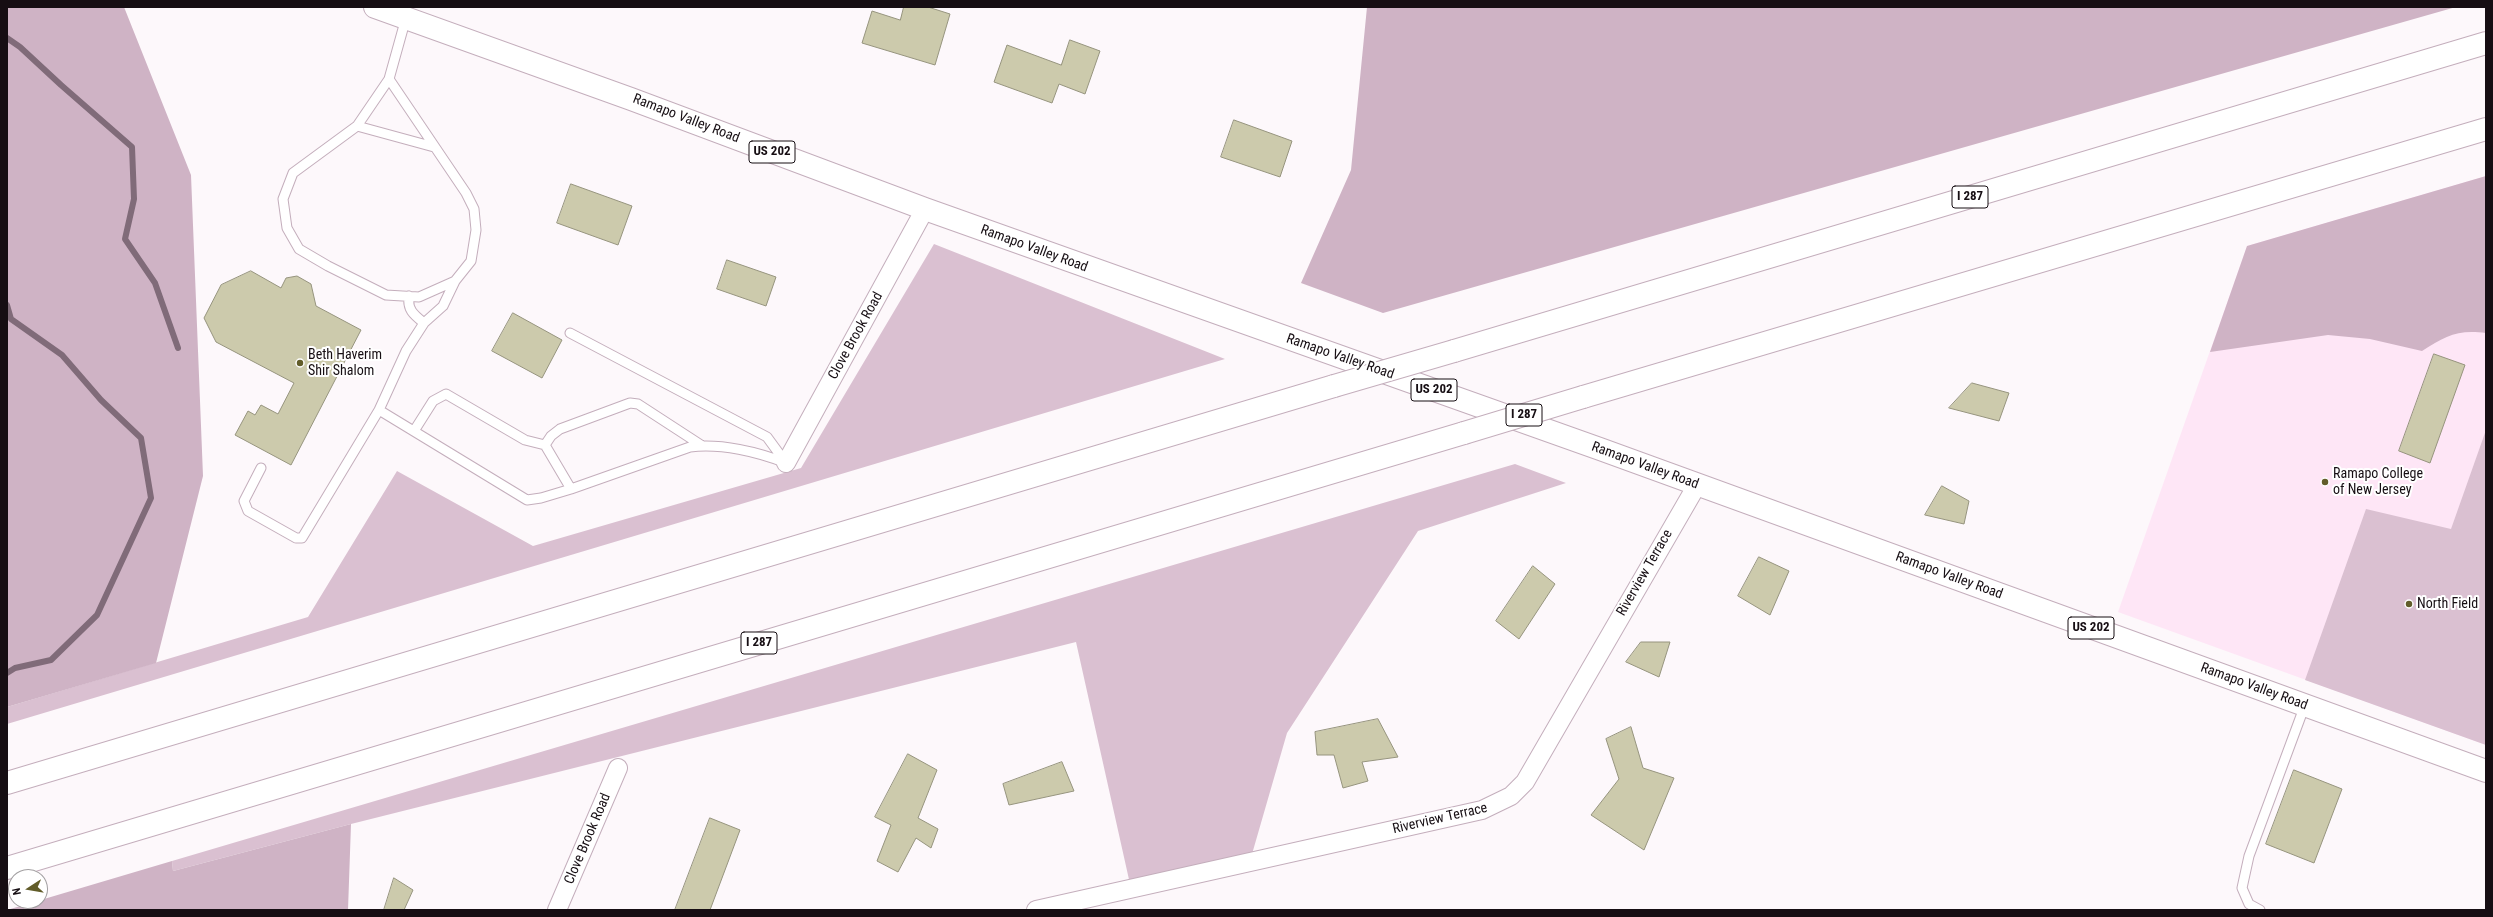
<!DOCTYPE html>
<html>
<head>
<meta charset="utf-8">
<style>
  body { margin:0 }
  #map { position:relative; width:2493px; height:917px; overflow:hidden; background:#fdf8fb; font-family:"Roboto Condensed",sans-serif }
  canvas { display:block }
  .frame { position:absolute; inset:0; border:8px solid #160e13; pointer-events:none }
  .north { position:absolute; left:8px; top:869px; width:40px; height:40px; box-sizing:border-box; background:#fff; border:1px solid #a29fa1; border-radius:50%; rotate:258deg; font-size:11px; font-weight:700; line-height:16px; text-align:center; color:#160e13 }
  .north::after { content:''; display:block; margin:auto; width:14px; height:18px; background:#615c29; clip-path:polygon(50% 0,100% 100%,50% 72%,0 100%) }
</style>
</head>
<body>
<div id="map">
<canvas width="2493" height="917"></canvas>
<div class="frame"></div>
<div class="north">N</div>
</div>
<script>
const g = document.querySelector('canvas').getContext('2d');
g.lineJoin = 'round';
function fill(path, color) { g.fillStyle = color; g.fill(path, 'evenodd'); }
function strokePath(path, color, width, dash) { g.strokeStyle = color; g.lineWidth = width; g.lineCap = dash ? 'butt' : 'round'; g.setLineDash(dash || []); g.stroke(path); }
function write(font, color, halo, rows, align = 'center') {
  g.font = font + ' "Roboto Condensed",sans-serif'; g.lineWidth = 4; g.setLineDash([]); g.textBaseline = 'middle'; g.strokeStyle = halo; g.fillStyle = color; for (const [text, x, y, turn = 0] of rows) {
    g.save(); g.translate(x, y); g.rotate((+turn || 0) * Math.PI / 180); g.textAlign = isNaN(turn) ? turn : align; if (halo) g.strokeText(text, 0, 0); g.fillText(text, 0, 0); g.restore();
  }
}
const built = new Path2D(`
  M2486 176V745L2118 612 2247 246Z`);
const green = new Path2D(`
  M934 244 1225 359 7 724V707L308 617 397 471 533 546 801 468Z
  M2486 430V745L2305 680 2366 509 2451 529Z
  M1515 464 1566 483 1418 531 1287 733 1250 861 1132 893 1076 642 351 824 173 871 172 861Z`);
const forest = new Path2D(`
  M7 7H124L191 175 203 476 156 663 7 707Z
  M1367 7H2456L1383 313 1301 283 1351 170Z
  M2486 176V333C2458 329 2445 336 2422 351L2370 339 2328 335 2210 352 2247 246Z
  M351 824 348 910H7L172 861 173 871Z`);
const stream = new Path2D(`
  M7 38 20 47 61 85 132 147 134 199 125 239 155 283 178 348
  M7 305 11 319 62 355 101 400 141 438 151 498 97 615 51 660 15 668 7 673`);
const building = new Path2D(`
  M904 7H928L950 14 935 65 862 43 872 11 900 20Z
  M1070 40 1100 51 1085 94 1059 84 1052 103 994 82 1007 45 1061 65Z
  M1234 120 1292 141 1280 177 1221 157Z
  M571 184 632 206 618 245 557 223Z
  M727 260 776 277 766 306 717 289Z
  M251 271 281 288 286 278 297 276 311 284 316 306 361 330 291 465 235 435 248 411 255 415 261 405 278 414 294 383 216 342 204 318 221 285Z
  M513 313 562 340 542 378 492 351Z
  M2434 354 2465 365 2430 463 2399 451Z
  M1972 383 2009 393 1999 421 1949 408Z
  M1942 486 1969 501 1964 524 1925 515Z
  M1759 557 1789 571 1770 615 1738 596Z
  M1533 566 1555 584 1519 639 1496 621Z
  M1641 642H1670L1659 677 1626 662Z
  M1378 719 1398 757 1362 762 1368 781 1343 788 1334 755H1317L1315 732Z
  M1631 727 1643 768 1674 778 1644 850 1591 815 1619 779 1606 739Z
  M908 754 937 770 918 818 938 829 931 848 916 838 898 872 877 861 891 825 875 817Z
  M1062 762 1074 791 1009 805 1003 784Z
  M2294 770 2342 789 2314 863 2266 844Z
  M710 818 740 830 710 910H675Z
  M394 878 413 890 404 910H384Z`);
const lane = new Path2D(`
  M389 79 466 193 474 209 476 230 471 261 455 281 419 297 386 295 328 266 299 249 287 228 283 199 293 173 357 126 389 79 406 18
  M357 126 434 147
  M409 296C407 310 414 315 424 323
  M570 333 767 437 786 463
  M379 410 406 351 424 323 443 306 455 281
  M414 431 433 401 446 394 525 440 545 445 551 436 560 429 630 403 638 404 701 445
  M545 445 571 489
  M261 468 244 501 248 511 296 538H302L379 410 527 500 541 498 571 489 690 447C721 443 758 452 786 463
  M2260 910 2249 904 2242 888 2249 856 2305 705`);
const street = new Path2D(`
  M786 463 925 209
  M557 910 618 768
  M1036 910 1482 810 1511 796 1525 782 1697 485`);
const primary = new Path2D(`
  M375 7 631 99 925 209 1600 449 2486 771`);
const highway = new Path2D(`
  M1454 351 2486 43
  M1583 397 2486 129
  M7 783 1334 386
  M7 868 1464 433`);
const highwayBridge = new Path2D(`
  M1334 386 1454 351
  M1464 433 1583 397`);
const markers = [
  [300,363,4,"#615c29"],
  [2325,482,4,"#615c29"],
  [2409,604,4,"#615c29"]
];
const shields = [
  [772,152,46],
  [1970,197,36],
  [1434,390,46],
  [1524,415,36],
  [2091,628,46],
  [759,643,36]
];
const shieldNames = [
  ["US 202",772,152],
  ["I 287",1970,197],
  ["US 202",1434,390],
  ["I 287",1524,415],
  ["US 202",2091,628],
  ["I 287",759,643]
];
const streetNames = [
  ["Ramapo Valley Road",686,119,21],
  ["Ramapo Valley Road",1034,249,20],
  ["Clove Brook Road",856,336,-61],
  ["Ramapo Valley Road",1340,357,19],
  ["Ramapo Valley Road",1645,466,20],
  ["Riverview Terrace",1645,573,-60],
  ["Ramapo Valley Road",1949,576,20],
  ["Ramapo Valley Road",2254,687,20],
  ["Riverview Terrace",1440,819,-13],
  ["Clove Brook Road",588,839,-67]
];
const poiNames = [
  ["Beth Haverim",308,355],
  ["Shir Shalom",308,371],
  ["Ramapo College",2333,474],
  ["of New Jersey",2333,490],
  ["North Field",2417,604]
];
fill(built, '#fee6f6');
fill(green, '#dac0d1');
fill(forest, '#cfb3c5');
strokePath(stream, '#806b79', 6);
fill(building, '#cccaac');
strokePath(building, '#96947e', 1);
strokePath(lane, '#c4aebc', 11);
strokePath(street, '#c4aebc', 20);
strokePath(primary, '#c4aebc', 24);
strokePath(highway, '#c4aebc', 24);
strokePath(lane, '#fff', 9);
strokePath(street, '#fff', 18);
strokePath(primary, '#fff', 22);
strokePath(highway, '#fff', 22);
strokePath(highwayBridge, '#c4aebc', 24, []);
strokePath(highwayBridge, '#fff', 22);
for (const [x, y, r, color] of markers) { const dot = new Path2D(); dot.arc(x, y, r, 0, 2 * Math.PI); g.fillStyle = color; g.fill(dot); strokePath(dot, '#fff', 1.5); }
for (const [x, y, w] of shields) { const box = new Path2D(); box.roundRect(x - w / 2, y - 11, w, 22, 3); g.fillStyle = '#fff'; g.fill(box); strokePath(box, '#160e13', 1); }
write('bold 13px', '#160e13', null, shieldNames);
write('14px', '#160e13', '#fff', streetNames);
write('14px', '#160e13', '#fff', poiNames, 'left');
</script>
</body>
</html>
